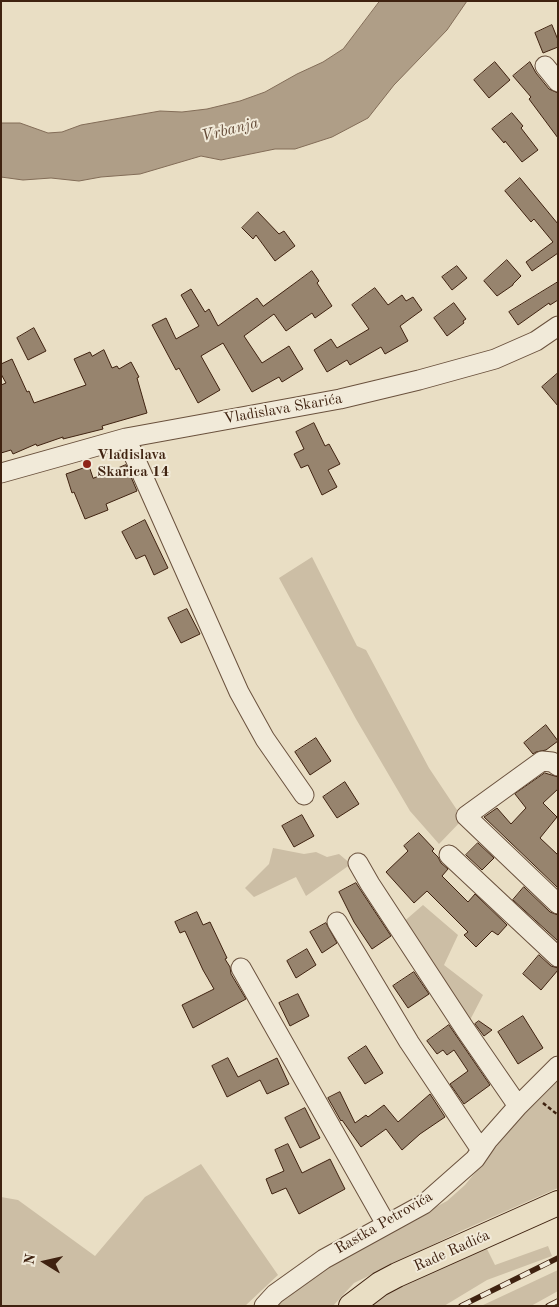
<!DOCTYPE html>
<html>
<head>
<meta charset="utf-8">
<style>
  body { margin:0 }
  #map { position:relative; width:559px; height:1307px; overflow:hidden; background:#e9dec4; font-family:"Old Standard TT",serif }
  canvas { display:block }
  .frame { position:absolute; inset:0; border:2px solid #3f2210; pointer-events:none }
  .north { position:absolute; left:20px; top:1237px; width:50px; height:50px; -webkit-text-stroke:4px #f1ead9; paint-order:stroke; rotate:280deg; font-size:14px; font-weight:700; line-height:20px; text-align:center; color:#3f2210 }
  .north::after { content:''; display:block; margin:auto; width:18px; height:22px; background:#3f2210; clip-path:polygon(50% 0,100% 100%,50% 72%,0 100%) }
</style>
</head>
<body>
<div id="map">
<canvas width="559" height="1307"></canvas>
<div class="frame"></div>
<div class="north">N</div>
</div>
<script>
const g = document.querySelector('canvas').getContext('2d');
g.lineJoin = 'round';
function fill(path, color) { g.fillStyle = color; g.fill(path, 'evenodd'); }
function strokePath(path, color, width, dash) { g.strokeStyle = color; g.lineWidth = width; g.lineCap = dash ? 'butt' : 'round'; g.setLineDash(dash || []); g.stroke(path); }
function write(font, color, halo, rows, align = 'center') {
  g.font = font + ' "Old Standard TT",serif'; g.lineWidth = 4; g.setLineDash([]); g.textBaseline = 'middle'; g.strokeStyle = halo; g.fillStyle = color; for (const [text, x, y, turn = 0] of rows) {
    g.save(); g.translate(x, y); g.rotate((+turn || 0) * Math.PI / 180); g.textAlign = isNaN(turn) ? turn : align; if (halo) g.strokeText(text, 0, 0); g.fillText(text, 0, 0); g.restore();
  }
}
const green = new Path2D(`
  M312 557 357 646 366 650 429 768 463 819 439 844 410 811 356 719 279 578Z
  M273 848 304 854 316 852 327 857 339 854 351 864 306 896 296 877 254 897 245 888 269 864Z
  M423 905 458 935 444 965 483 995 468 1024 401 924Z
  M558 1077V1188L461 1231 354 1283 333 1306H275L287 1298 327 1266 447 1201 465 1185 537 1097Z
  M201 1164 278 1275 245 1306H1V1197L18 1200 95 1256 145 1197Z
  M484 1243 495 1265 548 1246 552 1256 487 1280 444 1306H362Z
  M558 1270V1291L531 1306H481Z`);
const water = new Path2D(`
  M380 1H467L447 30 394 85 368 118 332 137 295 149H275L221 160 201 156 140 174 101 177 79 181 51 178 23 180 1 177V123H20L48 133 62 132 81 125 160 111 182 112 207 109 240 101 265 92 297 74 323 62 343 49Z`);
const building = new Path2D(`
  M552 25 558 40V47L543 53 535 33Z
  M495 62 510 80 489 98 474 80Z
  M530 62 536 73 549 89 558 93V138L529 99 531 97 513 76Z
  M512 113 523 126 521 128 538 150 522 162 505 141 504 143 492 129Z
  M520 178 558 224V253L532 271 526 262 553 242 534 219 531 222 505 191Z
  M258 212 279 234 284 231 295 246 275 261 256 235 253 239 242 228Z
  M507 260 521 276 513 284V285L497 296 484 281Z
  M457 266 467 278 452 290 442 277Z
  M312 271 319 281 317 283 332 306 315 318 312 313 286 331 274 314 244 336 262 363 289 346 303 369 282 382 279 377 252 392 223 343 201 356 220 390 198 403 179 368 176 370 152 325 166 318 176 339 199 326 181 295 191 289 205 312 209 309 218 326 257 298 263 306Z
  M558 282V300L550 305 549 303 518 325 509 312Z
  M375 288 388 305 402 295 406 301 413 297 422 310 400 326 408 341 385 354 381 347 350 365 347 360 327 372 314 350 331 339 337 348 369 329 352 305Z
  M454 303 466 319 463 321 464 323 447 336 434 318Z
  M34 328 46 351 28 360 17 338Z
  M104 350 112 368 117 366 119 369 131 362 139 377 137 378 147 413 102 426 103 429 63 439V437L37 446 36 444 13 454 11 450 1 453V385L6 383 1 374V364L12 359 27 392 29 391 34 403 86 385 74 359 90 352 92 356Z
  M558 373V406L542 387Z
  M314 423 325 446 329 444 340 464 328 470 337 487 322 495 308 465 301 468 294 454 304 449 296 432Z
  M126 465 137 491 106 504 108 510 85 519 74 492 72 493 66 474 89 466 93 478Z
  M145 520 168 568 154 575 145 555 136 559 122 532Z
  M187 609 200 634 181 643 168 618Z
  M546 725 558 741 546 750 536 752 533 754 524 743Z
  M316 738 331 761 310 775 295 752Z
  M545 773 558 777V789L543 803 557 817 540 838 558 855V888L484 817 497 808 511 824 526 808 515 794Z
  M345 782 359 804 337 818 323 797Z
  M302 815 314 836 294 847 282 826Z
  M419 833 434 849 432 851 438 857 441 863 448 869 442 876 468 902 475 894 507 925 498 935 492 931 476 947 464 935 468 932 427 891 414 903 386 872 408 851 404 846Z
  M478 843 494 858 482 870 466 855Z
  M356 883 391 936 372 949 354 922 339 892Z
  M524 887 550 912 558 915V941L513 900Z
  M197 912 203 925 210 922 227 958 225 959 230 967 231 974 246 999 193 1028 182 1005 214 989 203 970 185 931 180 933 175 922Z
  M326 923 337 943 322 953 310 932Z
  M307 949 316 965 296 978 287 961Z
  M539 955 551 966 558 968V970L541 990 523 974Z
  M414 972 429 994 408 1008 393 986Z
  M298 994 309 1016 290 1026 279 1003Z
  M523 1016 543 1048 518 1064 498 1032Z
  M479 1021 492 1030 484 1036 475 1024Z
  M449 1025 490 1085 464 1104 450 1084 468 1071 454 1050 447 1055 443 1050 437 1054 427 1041Z
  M366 1046 383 1073 365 1084 348 1058Z
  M228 1058 238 1077 277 1058 289 1084 267 1094 260 1080 227 1097 212 1066Z
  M340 1092 355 1123 366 1115 368 1117 384 1105 398 1122 430 1094 445 1117 420 1134 402 1150 386 1129 361 1147 342 1120 341 1121 328 1098Z
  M305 1108 320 1138 300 1148 285 1118Z
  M288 1144 302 1173 330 1159 345 1189 299 1214 286 1188 272 1194 266 1179 284 1171 275 1150Z`);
const path = new Path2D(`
  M543 1103 558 1115`);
const minor = new Path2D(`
  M545 66 558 82
  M126 438 239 692 265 739 304 795
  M1 473 126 438 340 399 419 380 495 359 536 341 558 326
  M558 766 552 762 542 761 466 816 558 904
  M449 855 558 957
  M358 863 370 884 465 1029 518 1106
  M337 922 409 1042 481 1150
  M241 968 386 1224
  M264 1306 275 1294 324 1259 424 1204 475 1159 488 1140 518 1106 558 1066`);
const major = new Path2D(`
  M351 1306 380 1284 397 1275 558 1203`);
const rail = new Path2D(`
  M461 1306 558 1258
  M548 1306 558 1301`);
const markers = [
  [87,464,5,"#8f2418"]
];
const streetNames = [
  ["Vladislava Skarića",283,409,-10],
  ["Rastka Petrovića",384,1223,-30],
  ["Rade Radića",452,1251,-24]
];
const poiNames = [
  ["Vladislava",97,455],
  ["Skarica 14",97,472]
];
const waterNames = [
  ["Vrbanja",230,130,-14]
];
fill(green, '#ccbea5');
fill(water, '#af9e87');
strokePath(water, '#826c57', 1);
fill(building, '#97846e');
strokePath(building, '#3f2210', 1);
strokePath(minor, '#6a513d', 21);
strokePath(major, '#3f2210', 26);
strokePath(path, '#3f2210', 2.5, [4, 2.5]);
strokePath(minor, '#f1ead9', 19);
strokePath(major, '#e9dec4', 24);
strokePath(rail, '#3f2210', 5.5);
strokePath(rail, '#f1ead9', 4, [11]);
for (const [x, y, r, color] of markers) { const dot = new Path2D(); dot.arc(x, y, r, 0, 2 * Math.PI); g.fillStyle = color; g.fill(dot); strokePath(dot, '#f1ead9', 2); }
write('15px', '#3f2210', '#f1ead9', streetNames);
write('bold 15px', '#3f2210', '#f1ead9', poiNames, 'left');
write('italic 16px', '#664d3a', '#f1ead9', waterNames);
</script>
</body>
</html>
